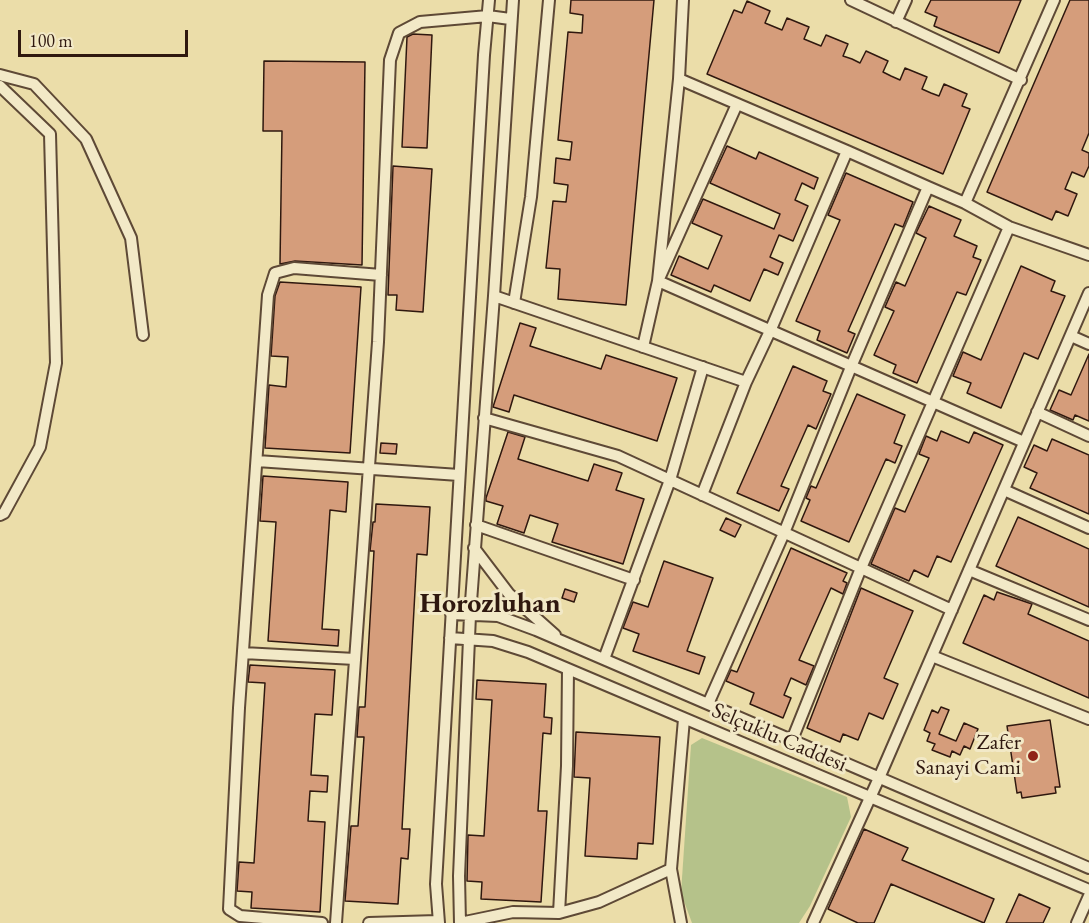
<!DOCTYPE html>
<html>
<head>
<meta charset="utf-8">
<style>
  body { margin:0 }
  #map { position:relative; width:1089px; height:923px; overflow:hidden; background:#ebdda9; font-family:"EB Garamond",serif }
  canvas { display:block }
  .scale { position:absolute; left:18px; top:30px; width:170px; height:27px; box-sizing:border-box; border:3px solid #2f180f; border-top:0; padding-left:8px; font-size:18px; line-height:21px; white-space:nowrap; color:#2f180f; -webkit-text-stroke:4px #f2e9c7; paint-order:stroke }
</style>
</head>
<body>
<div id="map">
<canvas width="1089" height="923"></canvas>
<div class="scale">100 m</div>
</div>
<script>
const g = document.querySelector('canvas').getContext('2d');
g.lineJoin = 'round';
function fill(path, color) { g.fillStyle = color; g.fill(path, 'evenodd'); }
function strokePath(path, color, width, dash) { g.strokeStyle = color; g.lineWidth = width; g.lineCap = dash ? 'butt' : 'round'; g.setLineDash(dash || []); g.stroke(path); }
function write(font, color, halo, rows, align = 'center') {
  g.font = font + ' "EB Garamond",serif'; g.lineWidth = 6; g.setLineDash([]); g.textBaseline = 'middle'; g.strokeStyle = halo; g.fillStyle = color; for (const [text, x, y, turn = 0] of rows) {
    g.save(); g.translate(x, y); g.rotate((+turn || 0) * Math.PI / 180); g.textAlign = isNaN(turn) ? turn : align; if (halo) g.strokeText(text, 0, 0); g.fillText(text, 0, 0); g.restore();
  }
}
const green = new Path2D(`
  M702 738 847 797 851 817 810 906 799 923H692L681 893 691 745Z`);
const building = new Path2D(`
  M571 0H654L626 305 558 299 560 269 546 268 553 201 566 202 568 185 554 183 556 158 570 160 572 142 558 140 566 54 568 32 582 33 583 15 570 13Z
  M931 0H1021L999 53 934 26 937 17 925 12Z
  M1070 0H1089V133L1082 150 1089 153V166L1084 177 1072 172 1065 189 1077 194 1068 216 1056 211 1052 220 987 192Z
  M747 1 770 11 765 23 782 30 787 18 809 27 804 39 821 46 826 35 848 44 843 56 852 59 860 63 866 51 888 61 883 72 891 76 900 80 905 68 927 77 922 89 931 93 939 96 944 84 967 94 962 106 970 109 943 174 707 74 734 10 742 13Z
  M413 34 432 35 427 148 402 147 407 37Z
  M264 61 365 62 362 265 295 261 280 264 282 131H263Z
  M727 146 756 159 759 152 818 178 814 189 802 183 795 200 808 206 793 241 779 235 770 257 783 263 778 275 764 269 750 301 714 285 711 292 671 275 679 256 708 269 722 236 692 223 703 199 774 229 780 214 710 183Z
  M393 166 432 169 423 312 396 310 397 295H388Z
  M846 173 913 202 903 227 895 224 848 331 855 334 847 353 817 340 820 331 796 321 840 220 828 215Z
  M929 206 961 220 954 236 977 246 973 257 981 260 966 295 957 292 917 383 893 373 896 365 874 355 894 311 885 307 896 282 905 286 926 238 916 233Z
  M1021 266 1055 281 1051 291 1065 296 1038 359 1024 353 1001 408 967 393 971 383 953 376 963 352 981 360Z
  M280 282 361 287 350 453 265 448 269 385 286 387 288 357 271 356 275 296Z
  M520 323 536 328 530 346 601 369 606 355 677 378 657 441 514 395 509 412 493 407Z
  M1089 354V421L1075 415 1073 420 1050 410 1059 390 1071 395Z
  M793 366 827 381 823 391 831 394 816 429 808 425 781 486 789 489 779 511 737 493Z
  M857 394 905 415 894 443 902 446 895 463 886 459 849 542 801 521 810 500 806 498 811 486 816 488Z
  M941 431 969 443 974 432 1003 445 951 562 937 556 928 577 914 570 909 581 871 564 895 508 905 512 929 458 919 454 926 436 937 441Z
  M508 432 525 437 518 459 588 481 594 464 622 473 616 490 644 499 623 564 552 542 558 524 530 515 524 533 497 524 503 506 486 501V498Z
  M1052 439 1089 455V514L1030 488 1037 473 1024 467 1034 445 1047 451Z
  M381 443 397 444 396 454 380 453Z
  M263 476 348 482 346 512 330 510 329 526 322 629 339 630 338 646 268 641 276 522 260 521Z
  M376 504 430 507 427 555 417 554 402 829H410L408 859 401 858 398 904 345 901 351 826H358L364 737H357L359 707H365L374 551H370L373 522H375Z
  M1018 517 1089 549V607L996 566Z
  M726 518 741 525 735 537 720 530Z
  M791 548 847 573 843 581 847 583 843 594 831 588 799 660 814 666 806 685 791 678 784 695 791 698 783 718 750 704 754 693 726 681 731 670 737 672Z
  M664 561 713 578 687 651 705 657 699 674 633 651 639 634 623 628 633 602 648 607Z
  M861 588 913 611 884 678 898 684 883 719 869 713 858 740 843 734 840 742 807 728Z
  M565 589 577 593 574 602 562 598Z
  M997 592 1032 604 1028 614 1089 641V698L963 643 984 595 994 600Z
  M250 665 335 670 332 715 315 714 311 775 328 776 327 792 310 791 308 821 325 822 320 912 251 908 252 892 237 891 239 862 254 863 265 683 248 682Z
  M477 680 546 684 544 717 552 718 551 734 543 733 538 811H547L541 902 481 899 482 882 467 881 468 835 484 836 492 700 476 699Z
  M941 707 949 710 939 734 956 741 964 723 978 729 970 749 964 746 960 755 952 751 950 757 932 750 935 744 927 741 930 733 924 730 932 710 938 713Z
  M1050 720 1060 787H1055L1056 793 1022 798 1021 792 1017 793 1007 726Z
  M576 732 660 737 653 844 638 843 637 859 585 856 590 778 574 777Z
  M864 829 908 848 902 860 994 899 984 923 891 884 874 923H858L828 909Z
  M1019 894 1050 908 1043 923H1006Z`);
const minor = new Path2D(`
  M851 0 1021 80
  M896 22 906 0
  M0 75 34 84 86 139 131 238 143 335
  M679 79 847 151 771 329 746 382 702 495
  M0 86 50 134 56 363 40 447 4 513 0 515
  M737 104 658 281 1024 442
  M928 187 965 203 1009 227 1089 255
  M965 203 1054 0
  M494 296 746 382
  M514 303 531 197 549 0
  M1071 336 1089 344
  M643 347 658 281 679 79 683 0
  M1037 412 1089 436
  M484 418 618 456 952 610
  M257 461 459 475
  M1004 490 1089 528
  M476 525 634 580
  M474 548 509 594 555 635
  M969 570 1089 620
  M451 614 498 616 536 630 1089 868
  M450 638 493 641 528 652 1089 890
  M243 653 355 659
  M932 656 1089 719
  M604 659 670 480 703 367
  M708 704 784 533 851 367 928 187 847 151
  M792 740 861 568 1009 227
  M559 913 567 766 568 669
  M322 923 240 916 229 909 239 708 268 295 275 273 294 268 381 275
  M336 923 378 342 390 60 399 33 420 22 488 16 510 19
  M369 923 437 921
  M439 923 436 884 484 55 489 0
  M460 923 459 876 470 615 494 296 513 0
  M460 923 513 912 559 913 599 902 671 869
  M681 923 671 869 684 719
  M813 923 879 778 1089 293
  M1077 923 1089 896`);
const markers = [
  [1033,756,6,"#8f2418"]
];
const streetNames = [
  ["Selçuklu Caddesi",779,738,23]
];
const poiNames = [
  ["Zafer",1021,743],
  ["Sanayi Cami",1021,768]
];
const districtNames = [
  ["Horozluhan",490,604]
];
fill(green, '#b5c28a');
fill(building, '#d59d7b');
strokePath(building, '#2f180f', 1.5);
strokePath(minor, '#5e4936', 14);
strokePath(minor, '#f2e9c7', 10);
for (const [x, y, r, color] of markers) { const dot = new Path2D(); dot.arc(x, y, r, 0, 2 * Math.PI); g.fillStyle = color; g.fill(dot); strokePath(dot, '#f2e9c7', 2); }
write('22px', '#2f180f', '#f2e9c7', streetNames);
write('22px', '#2f180f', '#f2e9c7', poiNames, 'right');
write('bold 28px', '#2f180f', '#f2e9c7', districtNames);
</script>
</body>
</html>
